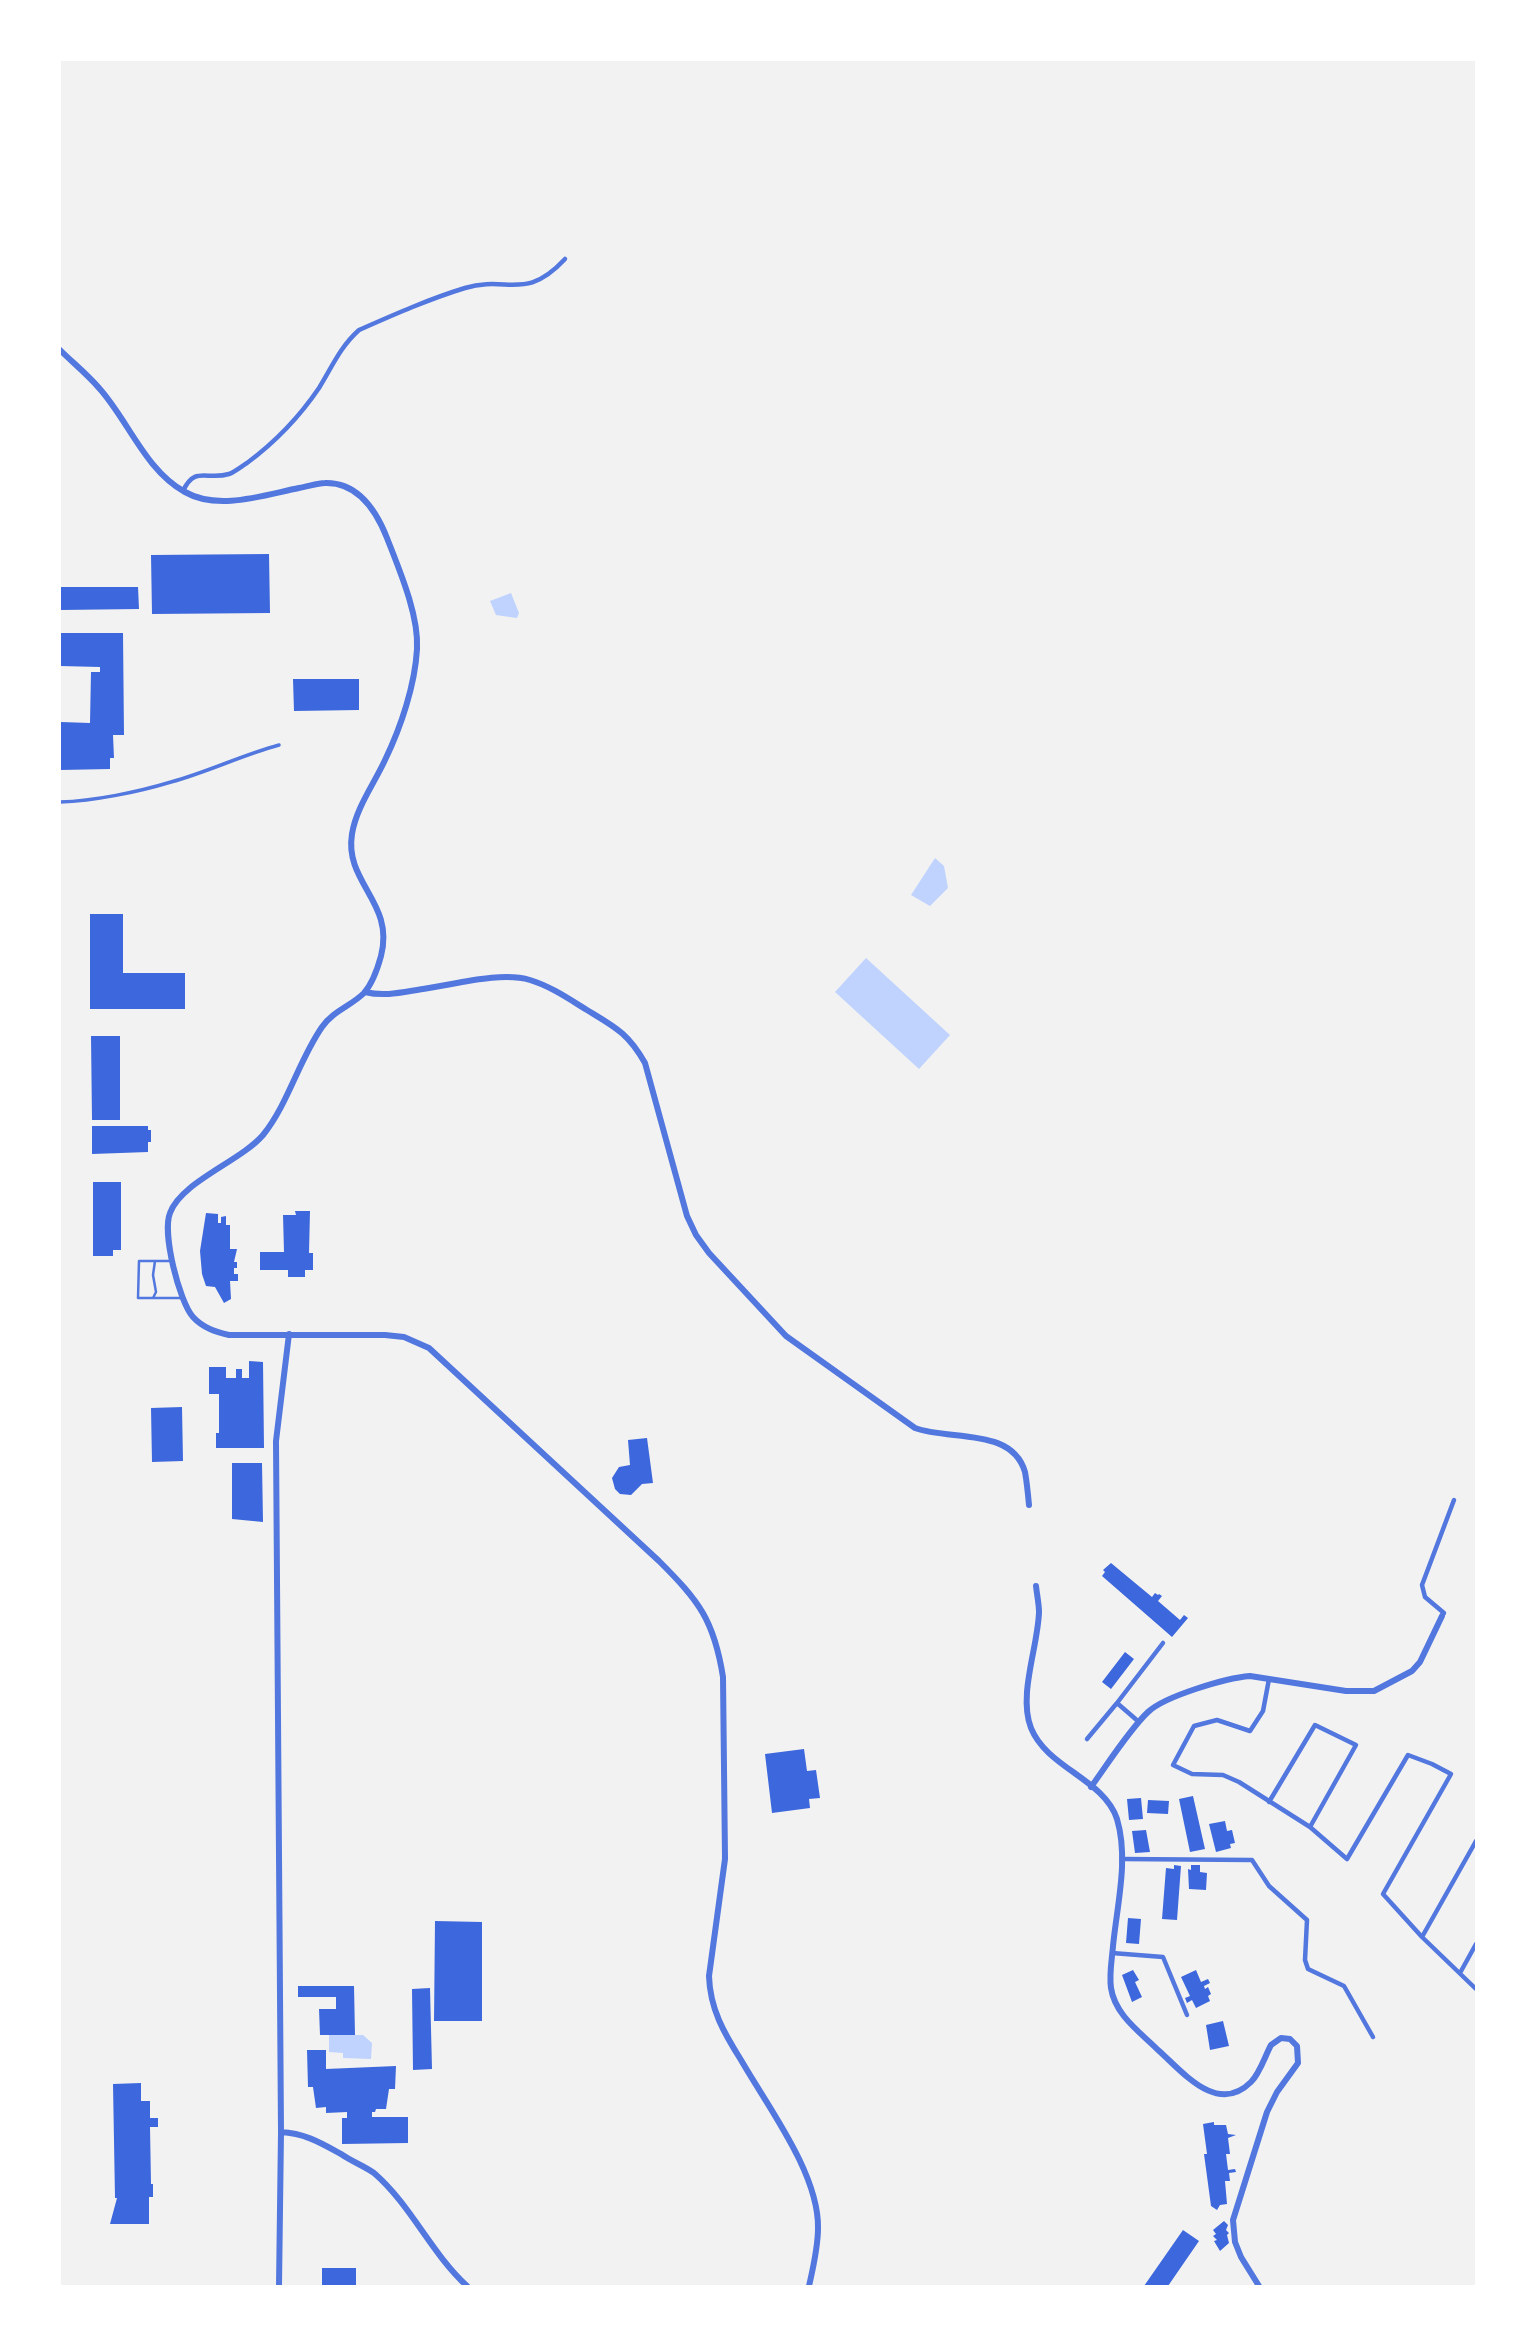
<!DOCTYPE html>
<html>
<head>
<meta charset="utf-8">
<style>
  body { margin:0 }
  #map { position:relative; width:1536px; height:2346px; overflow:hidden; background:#f2f2f2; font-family:Cabin,sans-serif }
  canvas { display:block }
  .frame { position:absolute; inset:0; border:61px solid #fff; pointer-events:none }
</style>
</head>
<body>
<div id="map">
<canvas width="1536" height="2346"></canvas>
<div class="frame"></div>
</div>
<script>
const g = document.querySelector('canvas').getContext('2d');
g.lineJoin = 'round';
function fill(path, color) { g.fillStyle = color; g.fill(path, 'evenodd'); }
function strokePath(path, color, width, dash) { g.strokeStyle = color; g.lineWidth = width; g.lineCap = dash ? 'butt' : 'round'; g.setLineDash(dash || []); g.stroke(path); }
const water = new Path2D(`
  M511 593 519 613 517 618 496 615 490 601Z
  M935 858 944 866 948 888 930 906 911 895Z
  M866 958 950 1035 919 1069 835 992Z
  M329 2035H363L372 2043 371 2059 343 2058V2053L329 2052Z`);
const building = new Path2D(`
  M269 554 270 613 152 614 151 555Z
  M60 587H138L139 609 60 610Z
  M60 633H123L124 735H113L114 758H110V769L60 770 61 722 90 723 91 672H100V667L60 666Z
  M293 679H359V710L294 711Z
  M90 914H123V973H185V1009H90Z
  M91 1036H120V1120H92Z
  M92 1126H148V1130H151V1142H148V1152L92 1154Z
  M93 1182H121V1250H113V1256H93Z
  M295 1211H310L309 1253H313V1270H305V1277H288V1270H260V1252H284L283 1215H296Z
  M206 1213 218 1214V1223H221V1217L226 1216V1225H230V1249H237L234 1262H237V1268H234V1274H238V1281H230L231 1299 224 1303 215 1287 206 1286 202 1274 200 1251Z
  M249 1361 263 1362 264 1448H216V1433H219V1394H209V1367H226V1378H236V1369H242V1378H249Z
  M182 1407 183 1461 152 1462 151 1408Z
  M647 1438 653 1483 642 1484 631 1495 620 1494 615 1489 612 1478 619 1467 630 1465 628 1440Z
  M232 1463H262L263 1522 232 1519Z
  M1111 1563 1152 1597 1155 1593 1158 1595 1159 1594 1162 1596 1158 1601 1180 1620 1184 1615 1188 1618 1172 1637 1102 1576 1105 1572 1103 1570Z
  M1125 1652 1134 1659 1111 1689 1102 1682Z
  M804 1749 807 1771 816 1770 820 1798 809 1799 810 1808 772 1813 765 1754Z
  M1193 1796 1205 1849 1190 1852 1179 1799Z
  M1141 1798 1143 1819 1129 1820 1127 1799Z
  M1148 1800 1169 1801 1168 1814 1147 1813Z
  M1225 1821 1227 1831 1232 1830 1235 1843 1230 1844 1231 1848 1216 1852 1209 1824Z
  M1146 1830 1150 1852 1135 1853 1132 1831Z
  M1174 1865 1181 1866 1177 1920 1162 1919 1166 1868 1174 1869Z
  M1191 1865H1200V1872L1207 1873 1206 1890 1189 1889 1188 1869 1191 1870Z
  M1128 1918 1141 1919 1139 1944 1126 1943Z
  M435 1921 482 1922V2021H434Z
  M1133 1970 1139 1980 1135 1982 1142 1997 1132 2002 1122 1975Z
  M1196 1970 1201 1982 1208 1979 1210 1983 1204 1986 1205 1989 1208 1987 1211 1994 1208 1996 1210 2001 1196 2008 1192 2000 1187 2003 1185 1998 1190 1996 1181 1977Z
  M298 1986H354L355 2035H320L319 2009H336V1997H298Z
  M430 1988 432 2069 413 2070 412 1989Z
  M1223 2021 1229 2046 1210 2050 1206 2025Z
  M307 2050H326V2069L396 2066 395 2089H389L386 2109H376L375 2112H372V2117H408V2143L342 2144V2118H347V2112L326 2113V2107L316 2108 313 2087H308Z
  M141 2083V2101H150V2118H158V2127H150L151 2184H153V2197H149V2224H110L117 2198H115L113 2084Z
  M1214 2122V2125H1226L1228 2134 1236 2135 1228 2138 1230 2154H1226L1228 2170 1235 2169 1236 2172 1229 2173 1230 2181H1225L1227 2204 1220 2205 1217 2210 1211 2206 1204 2154H1207L1203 2124Z
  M1224 2221 1228 2225 1226 2230 1229 2233 1227 2235 1229 2243 1220 2251 1214 2241 1217 2240 1213 2236 1216 2234 1213 2230Z
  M1183 2230 1199 2241 1168 2286H1144Z
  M322 2268H356V2286H322Z`);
const service = new Path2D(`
  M155 1261 153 1275 156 1292 153 1298H138L139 1261H172
  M153 1298H180`);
const pedestrian = new Path2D(`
  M60 802C94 801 138 792 171 782 208 772 242 755 279 745`);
const minor = new Path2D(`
  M183 491C195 465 207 481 229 474 235 472 242 466 247 463 274 443 300 416 319 388 332 367 340 347 359 330 393 315 429 299 465 288 508 275 525 302 565 259
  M1442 1616 1444 1613 1425 1597 1422 1585 1454 1500
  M1269 1679 1263 1711 1250 1731 1217 1720 1194 1726 1173 1765 1192 1774 1223 1775 1239 1782 1310 1827 1347 1859 1408 1755 1432 1764 1451 1774 1383 1894 1422 1937 1476 1989
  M1117 1703 1163 1643
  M1087 1739 1117 1703 1139 1722
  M1269 1802 1315 1725 1356 1745 1310 1827
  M1122 1859 1252 1860 1269 1886 1307 1920 1305 1960 1308 1969 1344 1986 1373 2037
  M1422 1937 1476 1841
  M1112 1953 1163 1957 1187 2015
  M1460 1973 1476 1944`);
const tertiary = new Path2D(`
  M60 350C72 362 87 374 99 388 128 420 145 470 185 492 218 511 264 495 299 488 307 487 317 483 325 483 358 482 376 510 387 538 399 569 419 615 417 649 415 685 401 727 385 760 374 784 356 808 352 834 344 883 395 902 381 956 378 967 372 984 364 993 351 1006 333 1011 322 1027 299 1060 288 1104 263 1135 241 1161 181 1182 170 1213 162 1233 179 1301 193 1317 203 1328 216 1332 229 1335H385L404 1337 429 1348 659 1561C699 1601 714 1620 723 1677L725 1859 709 1976C710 2009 724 2033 741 2060 768 2107 819 2174 818 2228 818 2248 813 2268 809 2286
  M365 992C385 997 403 992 423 989 453 985 501 971 530 980 550 986 569 999 587 1010 615 1027 628 1033 645 1063L687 1216 696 1235 709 1253 786 1336 915 1428C950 1441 1012 1427 1025 1472 1027 1483 1028 1494 1029 1505
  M1036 1586C1037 1595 1039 1604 1039 1612 1038 1647 1018 1695 1031 1728 1047 1768 1104 1779 1117 1819 1129 1859 1117 1905 1113 1946 1112 1959 1109 1974 1111 1988 1115 2015 1140 2032 1158 2050 1182 2071 1217 2116 1251 2082 1260 2073 1265 2056 1271 2045L1281 2038 1290 2039 1297 2046 1298 2063 1277 2092 1267 2112 1233 2220 1235 2242 1241 2257 1259 2286
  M1091 1787C1107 1765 1129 1730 1148 1712 1165 1696 1226 1678 1250 1676L1346 1691H1374L1412 1671 1420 1662 1442 1616
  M281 2132C304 2133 321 2143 341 2154 351 2161 364 2166 374 2173 411 2205 431 2253 467 2286
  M279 2286 281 2132 276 1441 289 1334`);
fill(water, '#bfd3fe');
fill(building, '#3d67dc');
strokePath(service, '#5277de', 2.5);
strokePath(pedestrian, '#5277de', 3.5);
strokePath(minor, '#5277de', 4.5);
strokePath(tertiary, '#5277de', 6);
</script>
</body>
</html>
